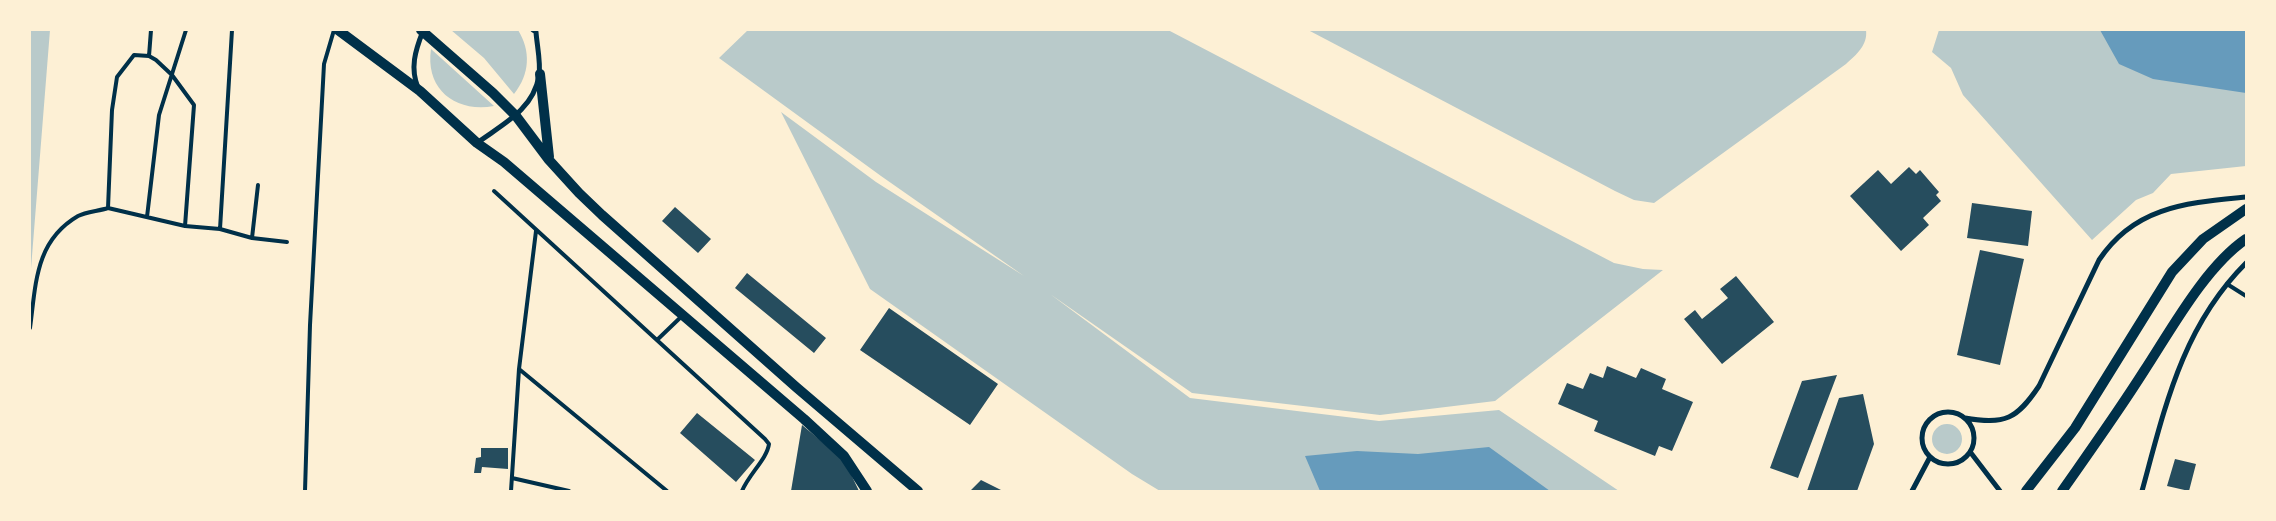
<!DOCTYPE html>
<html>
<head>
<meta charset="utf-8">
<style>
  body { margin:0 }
  #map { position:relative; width:2276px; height:521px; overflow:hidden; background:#fdf0d5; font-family:"Titillium Web",sans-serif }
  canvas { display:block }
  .frame { position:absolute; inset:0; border:31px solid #fdf0d5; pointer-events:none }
</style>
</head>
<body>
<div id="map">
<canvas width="2276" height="521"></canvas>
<div class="frame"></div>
</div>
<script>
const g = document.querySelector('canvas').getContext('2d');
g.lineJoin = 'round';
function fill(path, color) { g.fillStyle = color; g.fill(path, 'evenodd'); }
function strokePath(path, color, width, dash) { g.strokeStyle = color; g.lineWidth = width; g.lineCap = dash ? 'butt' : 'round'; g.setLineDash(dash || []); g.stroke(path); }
const green = new Path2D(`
  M30 30H50L30 281Z
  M451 30H518C531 51 530 74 514 94L484 58Z
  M748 30H1168L1614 263 1643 269 1663 270 1495 401 1380 415 1192 393 1050 294 1190 398 1379 421 1499 410 1619 491H1160L1132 474 870 289 781 112 876 182 1024 276 881 176 719 58Z
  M1308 30H1866C1868 45 1856 55 1846 64L1654 203 1634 200 1615 191Z
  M1939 30H2246V166L2171 174 2153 193 2136 200 2092 240 1963 95 1951 68 1932 52Z
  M431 49 494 106C455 113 425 89 431 49Z
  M1932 439a15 15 0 1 1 30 0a15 15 0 1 1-30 0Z`);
const water = new Path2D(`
  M2100 30H2246V93L2153 79 2119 64Z
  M1489 447 1550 491H1320L1305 456 1357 451 1418 454Z`);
const building = new Path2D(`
  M1909 167 1916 174 1920 170 1939 192 1936 195 1941 201 1923 218 1929 225 1901 251 1850 196 1878 170 1891 184Z
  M1972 203 2032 211 2028 246 1967 238Z
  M675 207 711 239 698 253 662 221Z
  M1980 250 2024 259 2000 365 1957 355Z
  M747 273 826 338 814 353 735 288Z
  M1736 276 1774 322 1722 364 1684 319 1695 310 1702 319 1728 298 1720 289Z
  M889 308 998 384 970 425 860 350Z
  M1607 366 1636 378 1641 368 1666 379 1662 389 1693 402 1672 451 1659 446 1655 456 1594 431 1598 421 1558 404 1567 383 1583 389 1590 373 1603 378Z
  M1837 375 1798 478 1770 468 1802 381Z
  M1863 394 1874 444 1857 491H1807L1839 398Z
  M697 413 755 460 736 482 680 433Z
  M802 425 844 460 859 491H791Z
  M481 448H508V469L482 467 481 473H474L476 458 481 457Z
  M2175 459 2196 464 2189 491 2167 486Z
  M981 480 1003 491H970Z`);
const service = new Path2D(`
  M149 56 151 30
  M494 191 765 439 769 444C767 459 749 474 742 491
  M147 217 159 115 186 30
  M185 226 194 105 172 75 156 60 149 56 134 55 117 77 112 110 108 208 185 226 220 229 252 238 287 242
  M220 229 232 30
  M252 238 258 185
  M2227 284 2246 296
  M30 328C36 284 35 241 78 216 86 212 99 211 108 208
  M657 340 682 316
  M519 369 667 491
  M512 478 569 491
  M305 491 310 325 324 64 334 30
  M511 491 519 369 536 231`);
const minor = new Path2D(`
  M418 88C410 68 415 51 423 31
  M477 143C503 124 533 110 539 76 541 62 537 46 536 32L533 30
  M1922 438a26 26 0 1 1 52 0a26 26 0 1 1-52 0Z
  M1965 418C2005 425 2017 419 2039 386L2099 260C2135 206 2187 203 2246 197
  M1971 453 2000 491
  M1912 491 1930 457
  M2142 491C2165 407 2182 327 2246 263`);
const secondary = new Path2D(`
  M338 30 420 91 477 143 504 162 804 419 844 456 867 491
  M421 30 493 93 516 116 549 160 579 193 602 215 796 387 918 491
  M540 74 549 157
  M2026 491 2075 428 2172 272 2203 239 2246 209
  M2062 491C2090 451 2118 412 2144 371 2171 330 2205 267 2246 239`);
fill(green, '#b9caca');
fill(water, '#669bbc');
fill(building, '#264d5e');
strokePath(service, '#003049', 4);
strokePath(minor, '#003049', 5);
strokePath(secondary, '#003049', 10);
</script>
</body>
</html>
